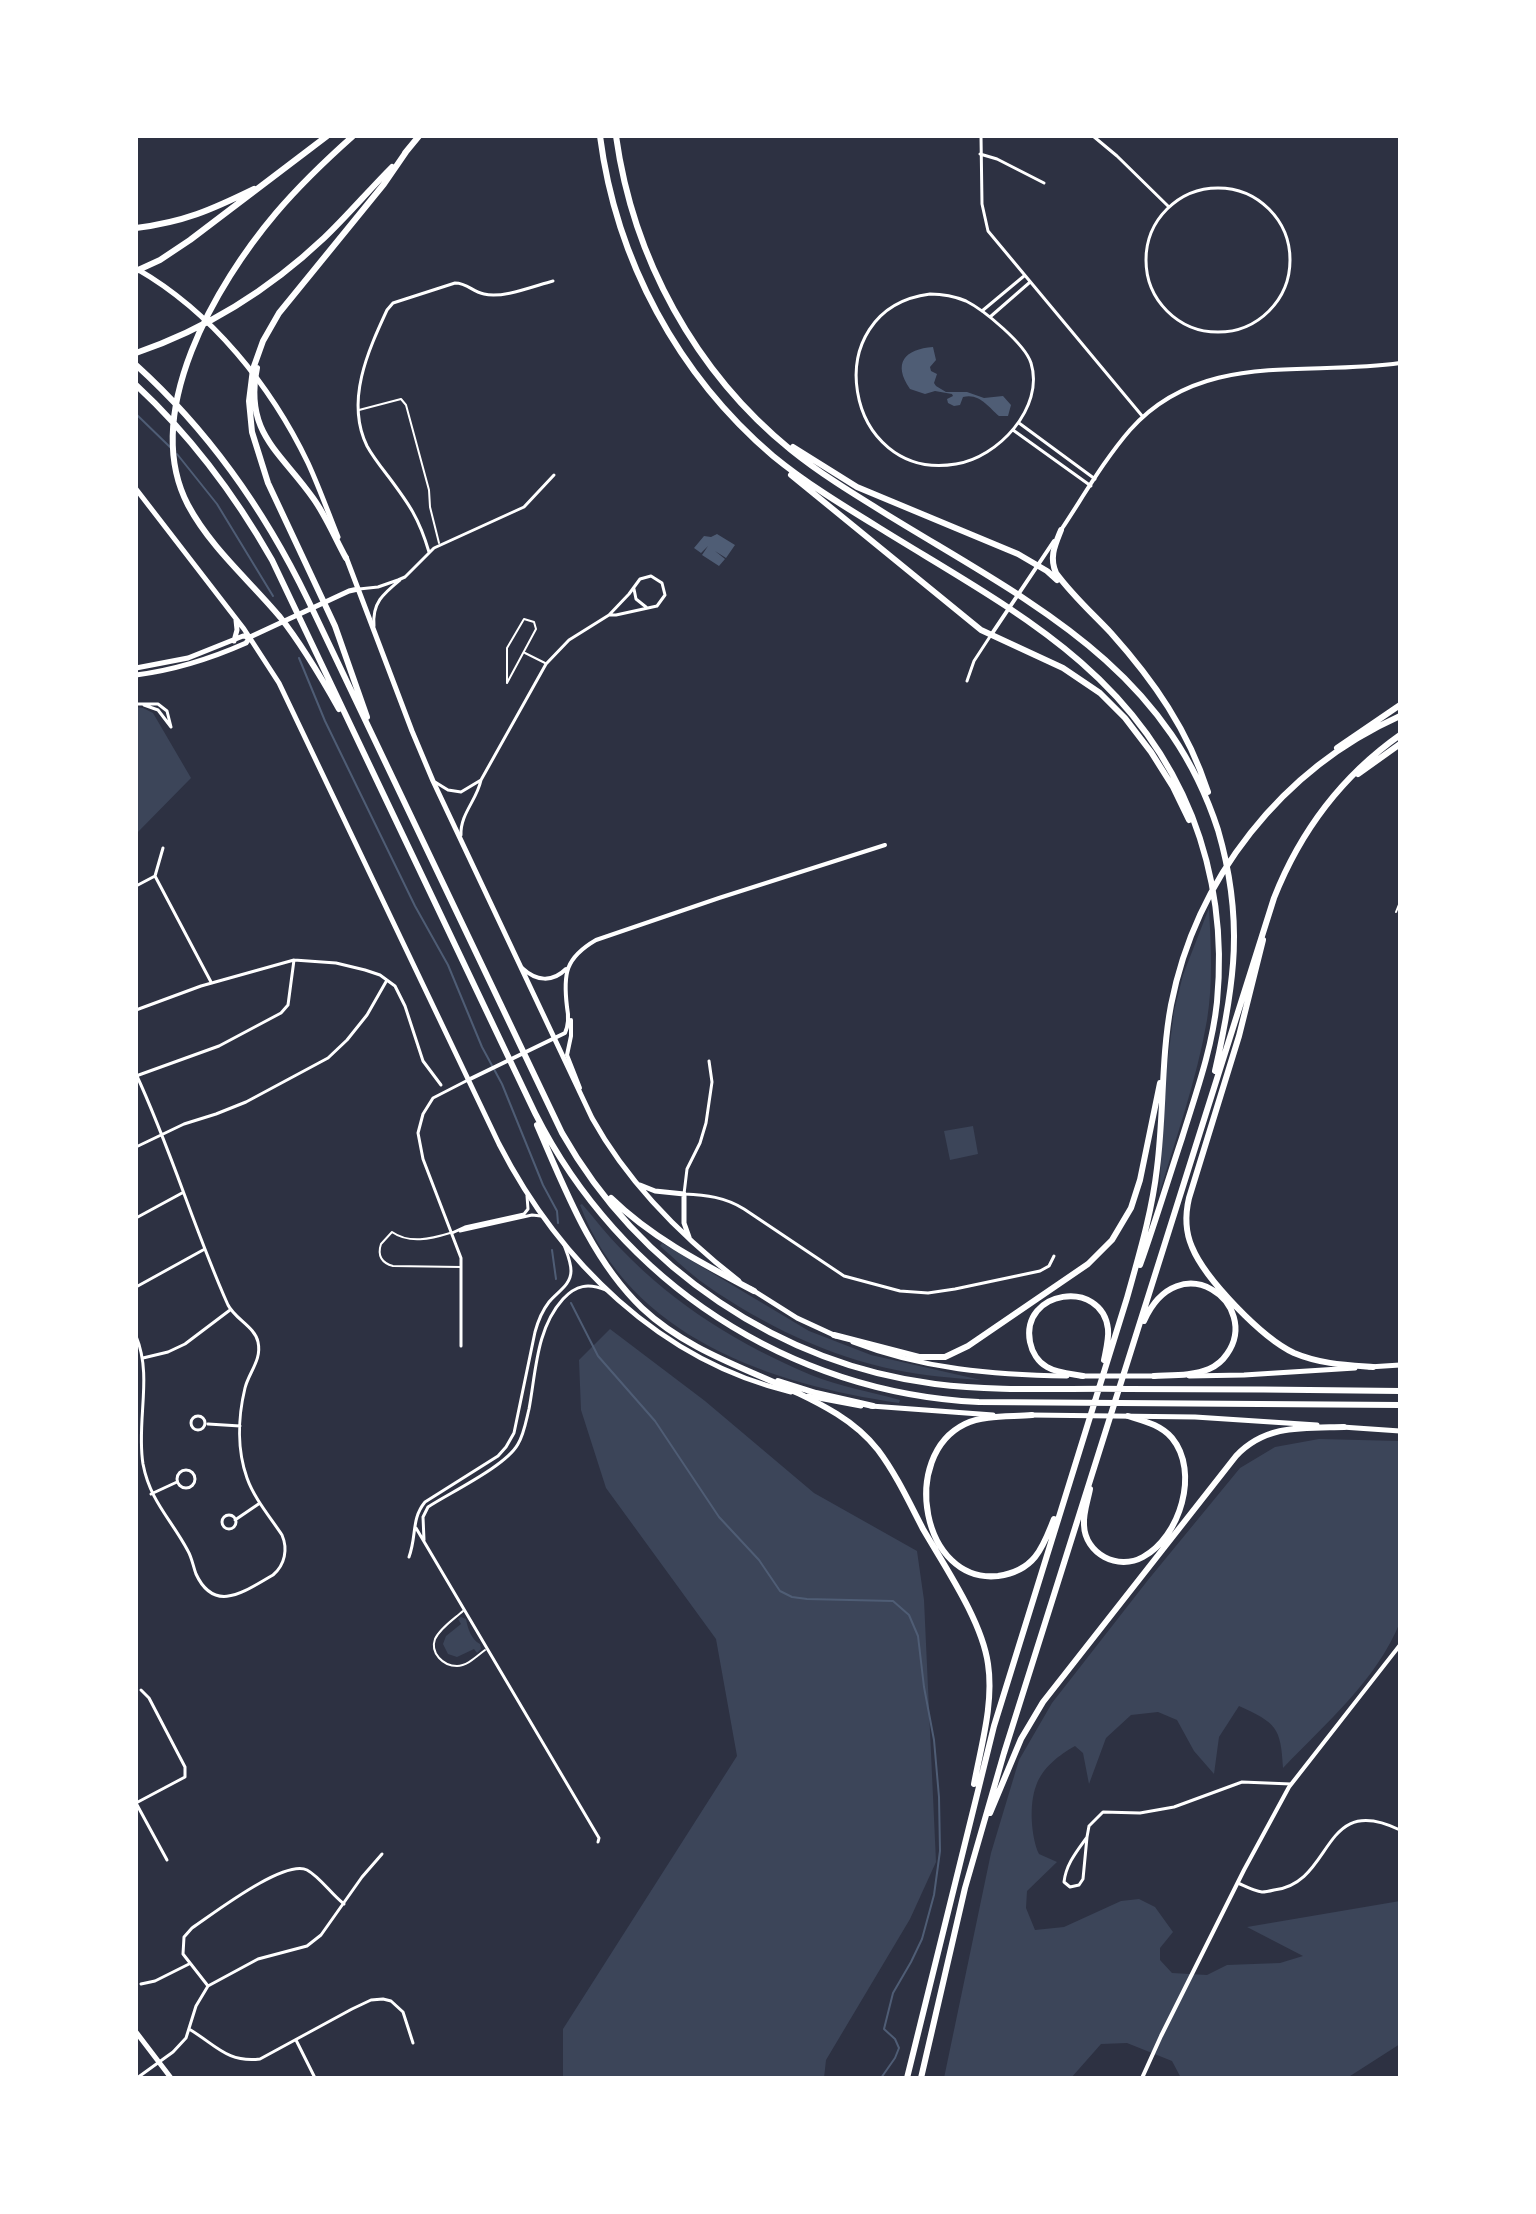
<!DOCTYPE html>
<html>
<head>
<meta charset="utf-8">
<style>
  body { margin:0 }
  #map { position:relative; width:1536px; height:2214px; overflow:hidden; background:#2d3142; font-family:Helvetica,sans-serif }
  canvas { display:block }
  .frame { position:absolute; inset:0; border:138px solid #fff; pointer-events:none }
</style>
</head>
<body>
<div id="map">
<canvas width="1536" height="2214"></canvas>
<div class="frame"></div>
</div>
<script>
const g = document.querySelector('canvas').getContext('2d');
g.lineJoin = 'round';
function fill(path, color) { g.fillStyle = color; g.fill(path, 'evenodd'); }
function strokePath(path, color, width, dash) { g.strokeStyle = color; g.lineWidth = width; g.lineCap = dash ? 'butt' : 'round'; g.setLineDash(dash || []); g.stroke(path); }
const green = new Path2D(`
  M136 707 143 708 153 713 191 778 136 834Z
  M1209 908C1211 946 1213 983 1207 1020 1197 1079 1176 1137 1159 1195L1167 1067 1174 1011 1183 975Z
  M973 1126 978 1154 950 1160 944 1131Z
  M582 1204C595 1219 608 1236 622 1250 676 1306 740 1345 811 1375 839 1386 871 1392 900 1400L899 1403C771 1384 630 1338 580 1205Z
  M662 1243 809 1331 871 1355 981 1380C953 1378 924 1376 896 1370 828 1356 763 1325 706 1285 690 1274 675 1259 660 1246Z
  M610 1329 705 1401 814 1493 917 1551 924 1600 936 1862 910 1919 826 2060 824 2078H563V2029L737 1756 716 1639 606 1488 581 1410 579 1360Z
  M1319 1439 1400 1441V1622C1377 1680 1325 1724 1283 1768 1281 1727 1276 1723 1239 1706L1219 1737 1214 1774 1194 1751 1177 1720 1158 1712 1131 1715 1106 1738 1089 1784 1083 1753 1075 1746C1059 1755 1042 1768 1036 1786 1029 1804 1031 1837 1039 1854L1057 1862 1027 1891 1026 1908 1035 1930 1064 1927 1121 1901 1139 1899 1155 1907 1173 1932 1160 1948V1960L1172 1973 1207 1975 1227 1965 1280 1963 1303 1956 1247 1927 1400 1901V2044L1347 2078H1181L1172 2061 1127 2043 1101 2044 1071 2078H944L991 1853 1019 1760 1052 1703 1148 1580 1240 1468 1275 1447Z
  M461 1617 466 1619C468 1629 471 1639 480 1644L481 1649 477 1653 474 1649 457 1657 448 1654 443 1644 446 1636 461 1624 458 1619Z`);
const water = new Path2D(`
  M933 347 936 360 930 367 931 371 937 374 934 383 936 386 946 392H967L984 398 1003 396 1011 405 1008 416H999C988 407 980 393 963 397L960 405 954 406 948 403 947 399 953 396 952 394 935 391 925 394 910 389C892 363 905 349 933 347Z
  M717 534 735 545 726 558 715 551 725 559 719 566 702 555 708 546 701 553 694 548 704 536 711 537Z`);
const stream = new Path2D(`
  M136 414 172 449
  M177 454 217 504 273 596
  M299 658 325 721 415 906 448 965 482 1047 502 1084 543 1185 557 1211 558 1223
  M552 1250 556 1279
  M571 1303 598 1356 655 1421 719 1517 759 1560 780 1591 792 1597 807 1599 893 1601 909 1615 918 1636 924 1687 934 1740 939 1797 940 1851 934 1895 922 1939 911 1962 893 1993 884 2029 895 2039 899 2048 895 2058 881 2078`);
const service = new Path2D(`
  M359 410 401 399 406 405 429 490 430 507 439 543
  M524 619 534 622 536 629 507 683V648Z
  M525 653 545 663
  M1396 912 1400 902
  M450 1233C431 1239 409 1244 392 1232L381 1244C377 1256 382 1263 393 1266L461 1267
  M463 1611C454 1619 440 1628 435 1639 430 1653 443 1666 457 1666 467 1666 477 1656 485 1650`);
const minor = new Path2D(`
  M981 136 982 204 988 231 1143 417
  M1093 136 1117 156 1169 207
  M980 154 997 159 1044 183
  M1146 260a72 72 0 1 1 144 0a72 72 0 1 1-144 0Z
  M930 294C943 294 954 296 966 301 984 310 1025 344 1031 363 1045 408 997 458 956 464 844 483 814 309 930 294Z
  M982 311 1024 276
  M990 317 1029 283
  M1019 423 1095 479
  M1013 430 1091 486
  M429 552C419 518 409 504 388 476 381 467 373 457 367 446 345 401 368 351 387 310L393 303 455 283C467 283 473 292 484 294 502 299 534 286 553 281
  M359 589 378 587 398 580 405 577 434 548 524 507 554 475
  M634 589 636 599 646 607
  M374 626C372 603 383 594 400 580
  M967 681 974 661 991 635
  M136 704H158L167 711 171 727
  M144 705 158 710 171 727
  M435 782 448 790 461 792 481 780
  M461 835C460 814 477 800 481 780L546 664 569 640 609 615 629 594 640 579 651 576 662 583 665 595 657 606 616 615H609
  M155 876 211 982
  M155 876 163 848
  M136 886 155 876
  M136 1010 201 986 294 960 336 963 365 970 380 975 395 986 405 1006 423 1061 441 1085
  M709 1061 712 1082 706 1123 700 1143 687 1169 684 1194C706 1195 725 1197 744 1209L844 1276 900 1291 928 1293 955 1289 1040 1271 1049 1266 1054 1256
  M136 1074C171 1149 194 1229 228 1305 235 1319 255 1327 258 1342 262 1360 249 1372 245 1388 238 1417 237 1450 247 1478 254 1498 270 1517 282 1535 288 1549 285 1565 273 1575 246 1590 215 1615 196 1574 193 1566 192 1558 188 1551 171 1519 150 1501 143 1464 136 1421 153 1377 136 1336
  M136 1076 219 1046 281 1013 288 1005 294 960
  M136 1147 184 1124 216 1114 246 1102 328 1058 347 1040 367 1015 387 980
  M136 1218 182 1193
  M460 1231 532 1215 541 1216
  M452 1233 465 1227 524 1214 528 1209 527 1196
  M136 1287 203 1250
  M461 1346V1258L423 1159 418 1133 423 1114 433 1098 468 1080
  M143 1358 168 1352 185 1344 230 1310
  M191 1423a7 7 0 1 1 14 0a7 7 0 1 1-14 0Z
  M208 1424 240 1426
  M177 1479a9 9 0 1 1 18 0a9 9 0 1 1-18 0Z
  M151 1494 177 1482
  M222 1522a7 7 0 1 1 14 0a7 7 0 1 1-14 0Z
  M235 1520 260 1503
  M416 1528 599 1838 598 1842
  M424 1540 423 1517 428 1507C451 1492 506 1466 518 1444 524 1434 526 1421 529 1409 536 1372 536 1329 563 1299 576 1285 588 1283 606 1290
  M409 1557C417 1535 411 1519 425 1502L498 1456 506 1447 514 1433 535 1332C538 1321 542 1311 549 1302 557 1292 571 1285 571 1271 571 1262 567 1253 564 1245
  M136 1803 185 1777V1767L149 1698 141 1690
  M136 1803 167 1860
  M1087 1837 1089 1826 1103 1812 1140 1813 1174 1807 1242 1782 1291 1784
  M1087 1837 1083 1879 1079 1885 1070 1887 1064 1882C1066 1864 1077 1851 1087 1837Z
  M1238 1883C1245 1886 1254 1891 1262 1892 1266 1892 1270 1891 1274 1890 1335 1883 1320 1791 1400 1830
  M141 1984 155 1981 189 1964
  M208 1986 183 1954 184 1937 192 1928C213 1914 284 1859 307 1870 320 1877 331 1894 344 1904
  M189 2029C216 2045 227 2063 260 2059L352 2009 371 2000 383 1999 391 2001 403 2012 413 2043
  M296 2040 315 2078
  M137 2078 173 2052 186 2038 196 2006 208 1986 258 1959 307 1946 321 1935 362 1877 382 1854`);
const tertiary = new Path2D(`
  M1061 530C1083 497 1104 460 1130 430 1202 349 1306 377 1400 363
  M991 635 1054 541
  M522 968C536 981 552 983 566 969
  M571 1020V1036L567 1055 580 1088
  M468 1080 565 1033C569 1024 569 1017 567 1007 563 974 565 958 596 940L719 898 885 845
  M1142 2078 1161 2036 1244 1870 1289 1787 1400 1645`);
const secondary = new Path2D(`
  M137 269C212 312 271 386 308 463 319 487 328 512 338 537
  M136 489 244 629 279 683 499 1144C559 1261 660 1361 791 1392
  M346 557 412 731 433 781 592 1118C628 1183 681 1236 739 1281
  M234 641 237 630 236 620
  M136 668 188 658 243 636 249 637
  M136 675C175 670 210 659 246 643L250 637 349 591 358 589
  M640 1185 655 1191 684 1194V1223L689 1237
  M751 1289 797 1318 836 1336
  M853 1342C922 1369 994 1375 1067 1376
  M1369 1367 1400 1365
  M1081 1376H1155
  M1189 1376 1244 1375 1355 1368
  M808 1396 861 1406
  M871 1406 993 1415
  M1031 1415 1195 1417 1317 1425
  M1342 1427 1400 1431
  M136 2032 171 2078`);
const motorway = new Path2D(`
  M600 136C616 260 678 375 773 456 806 483 842 505 878 527 1005 606 1133 667 1192 816 1215 875 1223 939 1217 1002 1212 1049 1196 1093 1182 1138 1168 1180 1155 1223 1140 1265
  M616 136C633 258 695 372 791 450 822 475 857 496 891 517 1028 601 1165 666 1218 830
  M405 153 419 136
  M136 228C184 222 211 210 254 189
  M136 271 160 260 190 240 327 136
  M136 353C206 329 270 289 324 238 348 215 369 190 392 167
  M136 365C210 432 265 511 308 600L562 1133C639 1269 780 1364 935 1384 998 1392 1064 1388 1128 1389 1219 1389 1309 1390 1400 1391
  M257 368C244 433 280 451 313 498 326 516 335 538 346 558
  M136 385C191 436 235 495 272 560L535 1113C620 1282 789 1393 979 1402L1400 1405
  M793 447 857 487 1018 554 1047 571 1057 580
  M791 475 981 630 1063 668 1100 693 1125 718 1151 752 1173 787 1189 820
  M1061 530C1055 545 1049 557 1056 573 1072 595 1092 613 1111 633 1154 681 1188 730 1208 792
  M339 709C321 677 303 646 280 617 249 580 211 548 188 505 140 413 216 284 276 213 299 186 326 160 353 136
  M367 717 335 626 268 483 252 432 249 401 253 369 263 341 279 313 384 184 406 152
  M1337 748 1400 705
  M1358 774 1400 744
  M1263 940 1239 1036 1189 1198C1185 1215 1185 1231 1192 1247 1205 1279 1262 1338 1294 1353 1320 1364 1346 1365 1373 1367
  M1215 1071C1235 983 1244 919 1218 830
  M537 1125C565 1189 591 1259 642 1308 697 1360 774 1375 837 1414 853 1424 867 1436 878 1450 896 1474 909 1502 923 1529 945 1567 982 1621 988 1664 994 1703 981 1746 974 1784
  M611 1198C652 1238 703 1264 754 1291
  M1144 1321C1179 1243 1262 1304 1227 1354 1223 1360 1216 1366 1209 1369 1193 1376 1171 1375 1154 1376
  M834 1335 919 1357H945L968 1346 1088 1264 1112 1240 1131 1208 1140 1180 1160 1083
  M1083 1376C1072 1374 1057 1373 1047 1367 1038 1362 1032 1352 1030 1342 1020 1290 1102 1278 1108 1329 1109 1339 1106 1350 1104 1360
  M778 1381 816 1393 873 1406
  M1032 1415C1011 1417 984 1415 965 1424 899 1456 922 1584 998 1576 1012 1574 1026 1568 1035 1557 1044 1546 1049 1531 1054 1519
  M1090 1489C1088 1500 1083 1513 1084 1525 1085 1554 1118 1571 1143 1557 1180 1537 1200 1472 1172 1438 1161 1425 1144 1421 1128 1416
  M990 1813 1021 1739 1043 1702 1236 1456C1266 1424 1304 1428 1344 1427
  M907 2078 994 1726 1127 1298C1139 1255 1152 1212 1157 1168 1164 1114 1161 1058 1171 1005 1196 878 1282 769 1400 716
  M921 2078 965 1888 1004 1753 1274 898C1300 832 1342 776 1400 735`);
fill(green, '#3c4559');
fill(water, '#4f5d75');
strokePath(stream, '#4f5d75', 2);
strokePath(service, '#fff', 2);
strokePath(minor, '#fff', 3);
strokePath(tertiary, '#fff', 4);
strokePath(secondary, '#fff', 5);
strokePath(motorway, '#fff', 6);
</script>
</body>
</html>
